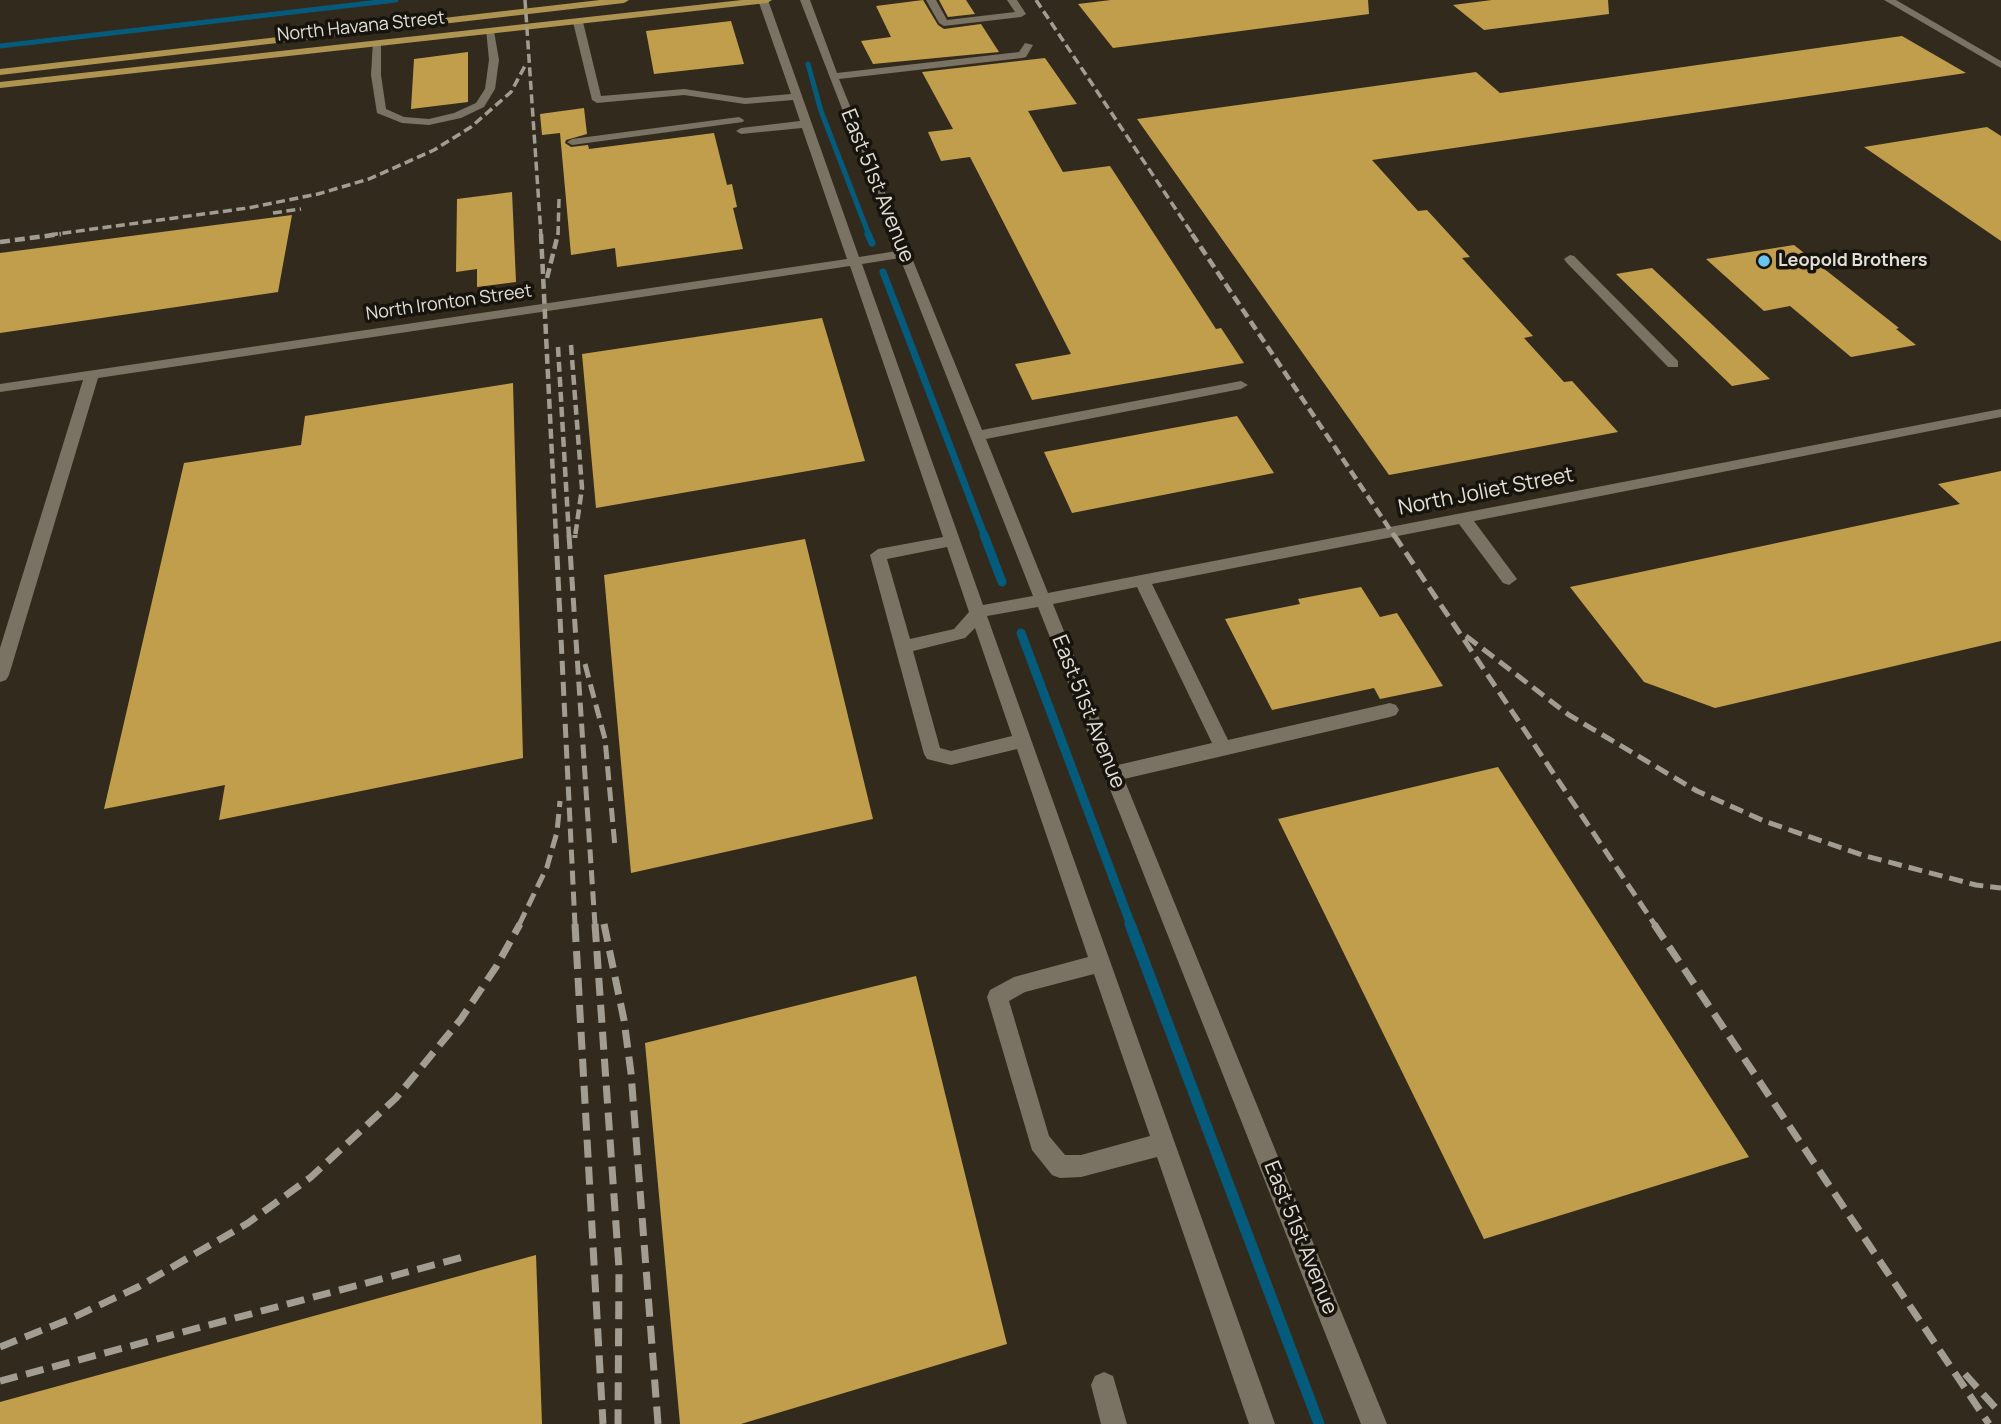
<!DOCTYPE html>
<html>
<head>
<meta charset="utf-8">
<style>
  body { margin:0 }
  canvas { display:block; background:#322b1d }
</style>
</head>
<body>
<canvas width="2001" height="1424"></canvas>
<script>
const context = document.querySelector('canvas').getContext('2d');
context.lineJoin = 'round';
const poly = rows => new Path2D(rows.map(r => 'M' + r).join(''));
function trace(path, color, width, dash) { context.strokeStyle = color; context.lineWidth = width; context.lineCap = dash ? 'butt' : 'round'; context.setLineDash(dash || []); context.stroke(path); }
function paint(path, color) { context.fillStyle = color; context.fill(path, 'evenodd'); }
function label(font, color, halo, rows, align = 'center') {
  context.font = font + ' Manrope,sans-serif'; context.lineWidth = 7; context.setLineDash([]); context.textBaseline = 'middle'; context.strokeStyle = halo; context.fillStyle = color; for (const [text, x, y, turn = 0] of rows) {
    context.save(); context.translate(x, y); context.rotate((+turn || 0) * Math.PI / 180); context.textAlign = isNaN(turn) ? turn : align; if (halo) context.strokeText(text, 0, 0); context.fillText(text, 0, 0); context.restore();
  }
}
const streamFar3 = poly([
  [0,46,396,0],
  [808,64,821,111,869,235]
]);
const streamFar2 = poly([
  [868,234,872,243],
  [883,272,985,537]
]);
const streamFar1 = poly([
  [984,535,1002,582],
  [1021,633,1131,925]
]);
const stream = poly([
  [1130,924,1319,1424]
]);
const building = poly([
  [923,0,938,25,944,29,981,24,999,52,873,64,861,41,891,37,876,6],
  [939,0,966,0,975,14,948,17],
  [1111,0,1368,0,1369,14,1113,48,1078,4],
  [1492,0,1608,0,1609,14,1484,30,1453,5],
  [731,21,744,64,654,74,646,31],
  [1902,36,1966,73,1372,160,1418,211,1427,210,1470,257,1462,258,1533,336,1524,338,1564,382,1572,381,1618,432,1389,475,1137,119,1476,72,1500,93],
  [468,52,468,102,411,109,414,59],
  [1045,58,1077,104,1028,111,1063,172,1110,166,1216,329,1221,328,1244,363,1032,400,1015,364,1071,354,970,157,941,161,928,132,953,129,922,72],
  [584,108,587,134,566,140,565,143,571,147,588,145,589,149,714,133,727,185,732,184,737,207,733,208,743,249,617,267,615,248,571,255,560,133,542,135,540,114],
  [1987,127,2001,136,2001,241,1864,147],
  [512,192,516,282,477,287,477,269,456,272,457,199],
  [292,215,278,292,0,333,0,253],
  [1794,245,1899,328,1896,329,1916,345,1851,357,1790,306,1764,311,1706,259],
  [1652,268,1770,379,1732,386,1616,274],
  [822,318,865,461,596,508,582,354],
  [513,383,523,758,219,820,225,785,104,809,184,463,301,445,305,416],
  [1237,416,1274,473,1072,513,1044,452],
  [2001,471,2001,641,1715,708,1644,682,1570,587,1960,504,1938,484],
  [805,539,873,819,631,873,604,575],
  [1361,587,1380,617,1397,613,1443,686,1380,699,1374,688,1272,710,1225,619,1300,604,1298,599],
  [1498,767,1749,1157,1484,1239,1278,819],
  [916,976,1007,1344,741,1424,680,1424,645,1043],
  [536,1255,542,1424,0,1424,0,1402]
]);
const minor = poly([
  [758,0,768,0,859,257,897,251,800,0,810,0,837,73,1019,52,1025,43,1033,45,1026,57,1022,58,839,79,982,430,1241,381,1248,385,1241,389,986,439,1048,593,2001,409,2001,417,1474,521,1517,579,1509,585,1503,583,1459,524,1152,584,1228,740,1390,703,1396,705,1399,710,1396,715,1390,717,1124,779,1387,1424,1361,1424,1038,607,987,616,1275,1424,1249,1424,1157,1157,1081,1177,1060,1178,1052,1175,1032,1150,987,997,990,990,1014,977,1088,957,1017,749,951,765,927,759,924,754,870,555,878,549,943,537,850,266,98,378,9,675,6,680,0,682,0,648,83,380,0,392,0,384,847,259,802,128,741,134,736,131,741,128,800,121,793,100,745,104,684,95,597,103,592,100,573,22,578,19,583,22,601,96,684,89,745,98,791,94,758,0],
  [900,258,970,436,1033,596,983,605,862,264,900,258],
  [947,547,969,612,954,629,910,639,887,559,947,547],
  [1137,587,1212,743,1118,765,1053,604,1137,587],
  [975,628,1012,736,951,751,940,748,913,651,965,638,975,628],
  [1094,974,1150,1136,1081,1155,1065,1155,1049,1136,1009,1001,1025,992,1094,974],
  [926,0,936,0,947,20,1015,12,1007,0,1017,0,1026,14,1021,17,944,26,939,23,926,0],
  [1884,0,1896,0,2001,61,2001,68,1884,0],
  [486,29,494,31,499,60,495,89,484,107,461,118,429,125,402,123,377,113,371,75,373,41,381,43,381,75,386,109,404,117,429,119,454,113,476,103,485,89,489,60,486,29],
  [739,117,744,120,743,122,572,145,567,142,572,139,739,117],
  [1570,255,1574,256,1678,361,1678,367,1668,367,1566,262,1564,259,1570,255],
  [1104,1372,1113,1376,1127,1424,1101,1424,1091,1385,1095,1376,1104,1372]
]);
const major = poly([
  [600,0,629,0,624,3,0,75,0,69,600,0],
  [742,0,772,0,767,3,0,88,0,82,742,0]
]);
const railFar3 = poly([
  [525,0,541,235],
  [1036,0,1193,235],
  [273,213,301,209],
  [49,235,248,208,318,194,369,179,434,150,471,127,511,92,526,64],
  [558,235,559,199]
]);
const railFar2 = poly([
  [541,234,556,537],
  [1192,234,1395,537],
  [0,242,61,234],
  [547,278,558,234],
  [571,345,582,488,575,537],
  [558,347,569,537]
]);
const railFar1 = poly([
  [556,535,575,925],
  [569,535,595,925],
  [1394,535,1655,925],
  [575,538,575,535],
  [1466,636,1569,715,1697,791,1764,821,1862,855,1976,885,2001,888],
  [585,664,605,739,615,847],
  [519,925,547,867,557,832,560,801]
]);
const rail = poly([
  [575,924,603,1424],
  [595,924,619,1268,618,1424],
  [604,924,624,1020,631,1073,658,1424],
  [1654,924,1989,1424],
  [0,1347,70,1319,138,1287,248,1223,311,1177,396,1098,461,1019,496,967,520,924],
  [1965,1374,2001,1414],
  [0,1381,467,1256]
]);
const markers = [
  [1764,261,7,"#68c4f0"]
];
const farStreetnames = [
  ["North Havana Street",361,27,-6],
  ["North Ironton Street",449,303,-8]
];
const farPoinames = [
  ["Leopold Brothers",1778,261]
];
const streetNames = [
  ["East 51st Avenue",877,186,68],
  ["North Joliet Street",1486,492,-11],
  ["East 51st Avenue",1088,712,68],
  ["East 51st Avenue",1300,1238,68]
];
trace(streamFar3, '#055b7b', 5);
trace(streamFar2, '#055b7b', 7);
trace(streamFar1, '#055b7b', 9);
trace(stream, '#055b7b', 11);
paint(building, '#c19e4b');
paint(minor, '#7a7262');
paint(major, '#af9451');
trace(railFar3, '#a29d92', 3.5, [9, 4.5]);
trace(railFar2, '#a29d92', 4.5, [10, 5]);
trace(railFar1, '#a29d92', 5, [14, 7]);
trace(rail, '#a29d92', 7, [18, 9]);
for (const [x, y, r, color] of markers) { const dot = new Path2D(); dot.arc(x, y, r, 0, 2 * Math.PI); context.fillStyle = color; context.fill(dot); trace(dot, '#17140e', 2.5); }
label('18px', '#e3dfd6', '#17140e', farStreetnames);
label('bold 18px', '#e3dfd6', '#17140e', farPoinames, 'left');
label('21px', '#e3dfd6', '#17140e', streetNames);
</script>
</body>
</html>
